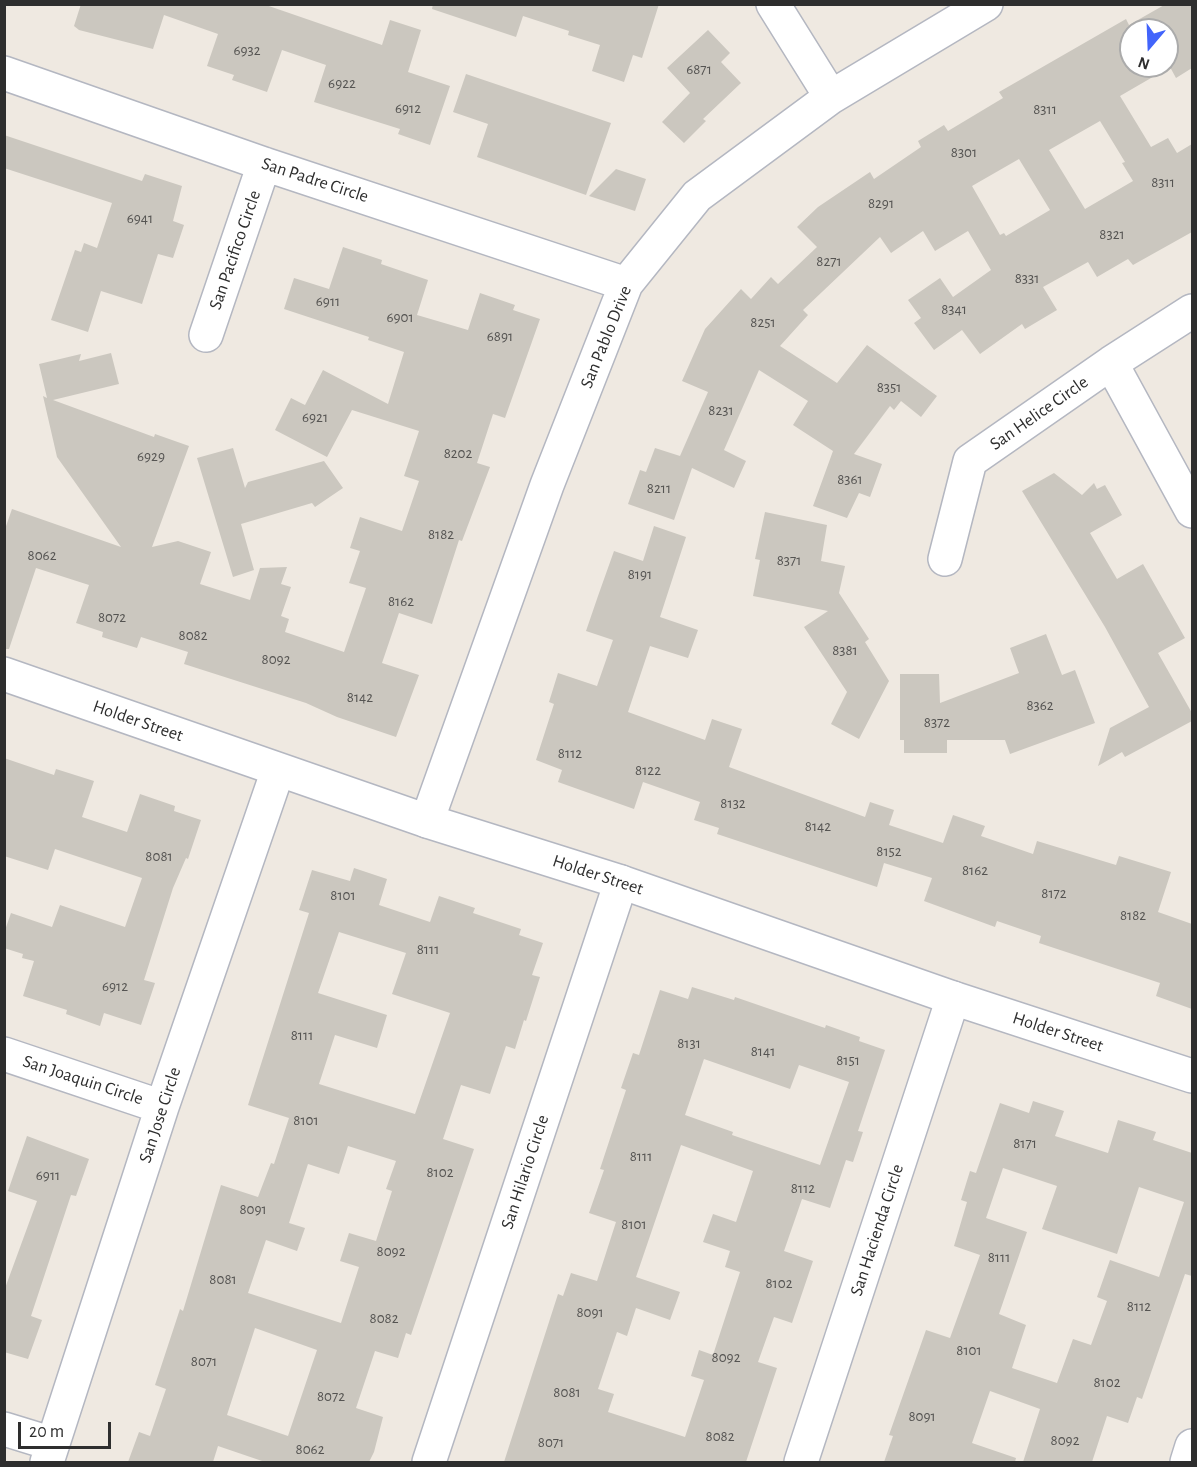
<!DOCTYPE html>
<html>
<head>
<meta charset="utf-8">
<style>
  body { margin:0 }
  #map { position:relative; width:1197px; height:1467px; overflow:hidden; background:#efe9e1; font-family:"Alegreya Sans",sans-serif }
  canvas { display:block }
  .frame { position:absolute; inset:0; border:6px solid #2e2e2e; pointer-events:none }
  .north { position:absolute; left:1119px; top:18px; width:60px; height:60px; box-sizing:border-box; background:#fff; border:2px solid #ababab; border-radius:50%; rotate:199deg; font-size:16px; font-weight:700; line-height:24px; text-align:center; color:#2e2e2e }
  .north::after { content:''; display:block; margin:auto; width:21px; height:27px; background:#4264fb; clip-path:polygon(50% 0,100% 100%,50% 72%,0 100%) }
  .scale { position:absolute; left:18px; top:1422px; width:93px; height:27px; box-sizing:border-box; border:3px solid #2e2e2e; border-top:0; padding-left:8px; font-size:18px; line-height:21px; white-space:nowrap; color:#2e2e2e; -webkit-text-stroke:4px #fff; paint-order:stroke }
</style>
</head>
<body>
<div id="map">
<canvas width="1197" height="1467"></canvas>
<div class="frame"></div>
<div class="north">N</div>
<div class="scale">20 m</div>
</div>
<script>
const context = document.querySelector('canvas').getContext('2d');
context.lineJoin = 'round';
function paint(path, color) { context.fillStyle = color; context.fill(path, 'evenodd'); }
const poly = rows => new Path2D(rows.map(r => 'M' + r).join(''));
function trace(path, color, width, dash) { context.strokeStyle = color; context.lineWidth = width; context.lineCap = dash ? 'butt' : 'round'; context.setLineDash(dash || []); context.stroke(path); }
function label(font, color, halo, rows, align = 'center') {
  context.font = font + ' "Alegreya Sans",sans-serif'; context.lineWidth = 4.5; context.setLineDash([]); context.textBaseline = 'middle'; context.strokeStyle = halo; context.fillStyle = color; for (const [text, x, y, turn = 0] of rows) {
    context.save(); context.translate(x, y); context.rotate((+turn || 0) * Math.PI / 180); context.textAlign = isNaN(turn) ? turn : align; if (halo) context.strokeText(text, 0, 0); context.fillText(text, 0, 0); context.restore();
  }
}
const building = poly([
  [81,4,263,4,382,45,390,20,421,30,408,72,450,86,430,145,398,134,400,129,314,102,326,65,282,50,267,92,232,80,234,75,207,66,218,34,164,15,153,49,79,30,74,26],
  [433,4,659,4,642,58,633,55,624,82,592,71,600,45,568,35,569,31,523,16,516,37,432,9],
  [1166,4,1192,4,1192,68,1176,78,1170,67,1120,96,1151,147,1168,138,1177,153,1192,144,1192,232,1133,265,1128,259,1097,277,1088,262,1043,287,1057,310,1025,329,1022,324,980,354,962,330,934,350,914,323,921,318,908,300,940,278,953,297,991,270,968,231,935,251,923,231,891,253,880,237,803,310,808,315,780,346,837,383,867,345,937,396,921,417,901,401,894,410,890,406,854,454,882,464,870,497,859,493,847,518,813,506,833,451,793,425,808,401,759,370,724,450,746,461,734,488,692,468,674,520,628,504,640,470,646,472,655,448,680,456,708,392,682,381,705,329,741,289,751,299,771,277,778,284,817,247,797,227,818,207,870,172,874,179,921,147,918,141,944,125,948,131,1003,98,999,92,1126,19,1129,25],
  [1131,30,1167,30,1167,66,1131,66],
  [1100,121,1125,162,1122,163,1133,181,1085,209,1049,150],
  [1019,159,1050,210,1006,236,1004,233,1000,235,972,186],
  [708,30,730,53,721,62,741,83,703,119,706,121,684,143,662,122,690,93,667,68],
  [466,74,611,123,586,195,477,157,488,124,453,112],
  [4,135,142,181,145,174,182,186,173,221,184,225,173,258,158,254,142,304,101,291,88,332,51,320,75,250,81,252,84,243,97,248,112,203,4,168],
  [616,169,646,179,635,211,589,196],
  [343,247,382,260,381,264,428,280,417,315,468,330,480,293,515,305,513,310,540,319,505,418,493,414,477,463,490,467,462,541,459,540,432,624,399,613,382,663,419,675,396,737,337,717,306,703,184,664,188,652,141,637,137,648,102,637,103,632,76,623,89,585,36,568,9,649,4,649,4,532,12,509,121,547,57,457,43,396,47,398,39,364,81,354,79,361,111,353,119,384,53,400,154,437,155,434,189,446,152,547,178,541,211,552,200,584,250,600,260,568,287,567,281,584,291,587,281,616,289,619,285,632,344,652,366,588,349,583,360,551,350,548,360,517,402,531,419,481,404,476,419,431,352,410,327,457,275,430,291,398,305,405,323,370,388,404,404,352,368,340,369,337,284,309,294,278,329,289],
  [233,448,245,488,248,482,324,461,343,488,315,507,312,503,241,524,254,570,233,577,197,458],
  [1054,473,1082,495,1094,483,1097,489,1105,485,1122,515,1090,533,1117,579,1143,564,1185,638,1158,653,1192,713,1192,721,1125,757,1122,752,1098,766,1110,728,1149,707,1105,627,1022,491],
  [765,512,827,525,821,561,845,566,839,593,869,639,865,642,889,681,859,739,831,724,847,692,804,627,828,611,753,596,760,560,755,559],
  [654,526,686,537,660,617,698,630,688,658,650,646,628,712,705,740,712,719,742,729,729,767,865,817,870,802,894,810,889,825,943,843,953,815,985,826,981,836,1033,854,1037,841,1116,865,1119,856,1171,872,1158,912,1192,924,1192,1009,1156,996,1160,983,1039,943,1041,936,997,921,995,927,924,901,932,878,884,863,877,887,717,834,719,828,694,820,700,802,643,782,634,809,558,782,562,770,536,760,554,704,549,702,558,673,597,686,613,640,586,631,598,596,614,551,643,561],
  [1046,634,1062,675,1075,670,1095,723,1010,754,1005,740,947,740,947,753,904,753,904,740,900,740,900,674,939,674,940,703,1019,673,1010,648],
  [4,758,54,775,56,769,94,781,82,817,127,832,140,794,175,806,174,811,201,820,188,859,186,858,173,888,144,980,155,983,141,1025,104,1013,100,1026,66,1014,67,1010,23,996,34,961,22,958,23,954,4,948,4,933,11,913,52,927,60,905,125,927,142,878,55,849,48,870,4,856],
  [354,868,387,879,379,905,430,922,439,896,475,908,473,913,521,929,519,935,543,943,532,975,540,977,526,1021,524,1020,515,1049,506,1046,490,1094,461,1085,443,1139,474,1149,411,1335,406,1333,398,1358,375,1351,356,1408,383,1417,374,1452,369,1462,265,1462,218,1446,213,1462,128,1462,139,1432,150,1436,166,1389,155,1385,180,1309,183,1311,221,1185,258,1197,271,1163,274,1164,289,1118,248,1105,309,913,299,910,312,870,350,881],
  [339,932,406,953,392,994,450,1013,415,1114,319,1084,335,1035,377,1048,387,1015,318,993],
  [348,1146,396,1161,386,1189,392,1191,376,1241,349,1233,340,1261,359,1267,341,1323,248,1293,266,1240,297,1251,305,1228,289,1223,308,1164,339,1174],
  [255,1328,317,1350,288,1436,227,1415],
  [692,987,734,1000,735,997,825,1028,826,1025,860,1037,859,1041,885,1050,858,1131,863,1132,853,1162,846,1160,830,1208,802,1199,784,1251,813,1261,792,1323,774,1317,758,1362,777,1368,746,1462,504,1462,558,1294,563,1296,571,1273,597,1281,616,1222,589,1213,604,1170,600,1169,626,1090,621,1088,633,1053,639,1055,660,990,688,999],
  [704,1059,790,1089,799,1065,849,1082,820,1165,732,1135,733,1132,685,1115],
  [681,1145,753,1171,736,1222,713,1214,703,1242,730,1251,725,1267,740,1272,713,1355,699,1350,691,1376,704,1380,685,1437,608,1412,614,1394,598,1389,617,1332,627,1336,636,1308,670,1320,680,1292,636,1277],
  [1033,1101,1064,1111,1055,1136,1108,1153,1118,1120,1156,1132,1153,1140,1192,1153,1192,1276,1185,1274,1142,1399,1137,1397,1128,1423,1107,1416,1092,1462,1023,1462,1040,1409,990,1391,972,1443,1016,1458,1015,1462,884,1462,893,1436,889,1435,926,1330,950,1338,980,1255,954,1246,967,1202,961,1200,970,1171,976,1173,1000,1103,1029,1113],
  [1003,1168,1057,1186,1042,1229,1117,1254,1139,1187,1184,1202,1159,1277,1110,1260,1097,1297,1107,1301,1091,1345,1073,1339,1057,1383,1012,1368,1026,1325,999,1314,1027,1232,986,1218],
  [27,1136,89,1159,76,1196,71,1195,31,1316,42,1320,28,1359,4,1352,4,1291,37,1201,8,1191]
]);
const street = poly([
  [773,4,831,97],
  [4,73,264,164,626,284],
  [206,335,264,164],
  [1111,363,1192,511],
  [945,559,970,461,1111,363,1192,311],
  [427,821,547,485,626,284,697,196,831,97,986,4],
  [4,1054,162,1107],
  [4,1429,53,1444],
  [47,1462,162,1107,278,770],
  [429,1462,621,882],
  [801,1462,953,998],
  [1187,1462,1192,1446]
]);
const secondary = poly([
  [4,674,427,821,621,882,953,998,1192,1076]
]);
const numberNames = [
  ["6932",247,50],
  ["6871",699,69],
  ["6922",342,83],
  ["6912",408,108],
  ["8311",1045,109],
  ["8301",964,152],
  ["8311",1163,182],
  ["8291",881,203],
  ["6941",140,218],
  ["8321",1112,234],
  ["8271",829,261],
  ["8331",1027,278],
  ["6911",328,301],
  ["8341",954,309],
  ["6901",400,317],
  ["8251",763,322],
  ["6891",500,336],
  ["8351",889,387],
  ["8231",721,410],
  ["6921",315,417],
  ["8202",458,453],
  ["6929",151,456],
  ["8361",850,479],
  ["8211",659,488],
  ["8182",441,534],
  ["8062",42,555],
  ["8371",789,560],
  ["8191",640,574],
  ["8162",401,601],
  ["8072",112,617],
  ["8082",193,635],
  ["8381",845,650],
  ["8092",276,659],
  ["8142",360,697],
  ["8362",1040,705],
  ["8372",937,722],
  ["8112",570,753],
  ["8122",648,770],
  ["8132",733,803],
  ["8142",818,826],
  ["8152",889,851],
  ["8081",159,856],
  ["8162",975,870],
  ["8172",1054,893],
  ["8101",343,895],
  ["8182",1133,915],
  ["8111",428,949],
  ["6912",115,986],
  ["8111",302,1035],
  ["8131",689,1043],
  ["8141",763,1051],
  ["8151",848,1060],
  ["8101",306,1120],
  ["8171",1025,1143],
  ["8111",641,1156],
  ["8102",440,1172],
  ["6911",48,1175],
  ["8112",803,1188],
  ["8091",253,1209],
  ["8101",634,1224],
  ["8092",391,1251],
  ["8111",999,1257],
  ["8081",223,1279],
  ["8102",779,1283],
  ["8112",1139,1306],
  ["8091",590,1312],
  ["8082",384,1318],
  ["8101",969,1350],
  ["8092",726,1357],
  ["8071",204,1361],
  ["8102",1107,1382],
  ["8081",567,1392],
  ["8072",331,1396],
  ["8091",922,1416],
  ["8082",720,1436],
  ["8092",1065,1440],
  ["8071",551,1442],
  ["8062",310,1449]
];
const streetNames = [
  ["San Padre Circle",315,180,18],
  ["San Pacifico Circle",235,250,-71],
  ["San Pablo Drive",606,337,-68],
  ["San Helice Circle",1039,413,-35],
  ["Holder Street",138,721,19],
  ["Holder Street",598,875,18],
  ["Holder Street",1058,1032,18],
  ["San Joaquin Circle",83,1080,18],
  ["San Jose Circle",160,1115,-72],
  ["San Hilario Circle",525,1172,-72],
  ["San Hacienda Circle",877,1230,-72]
];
paint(building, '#cbc7bf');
trace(street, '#b4b7c1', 36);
trace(secondary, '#b4b7c1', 36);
trace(street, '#fff', 33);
trace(secondary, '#fff', 33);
label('15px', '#555452', null, numberNames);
label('18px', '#2e2e2e', '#fff', streetNames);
</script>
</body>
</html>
